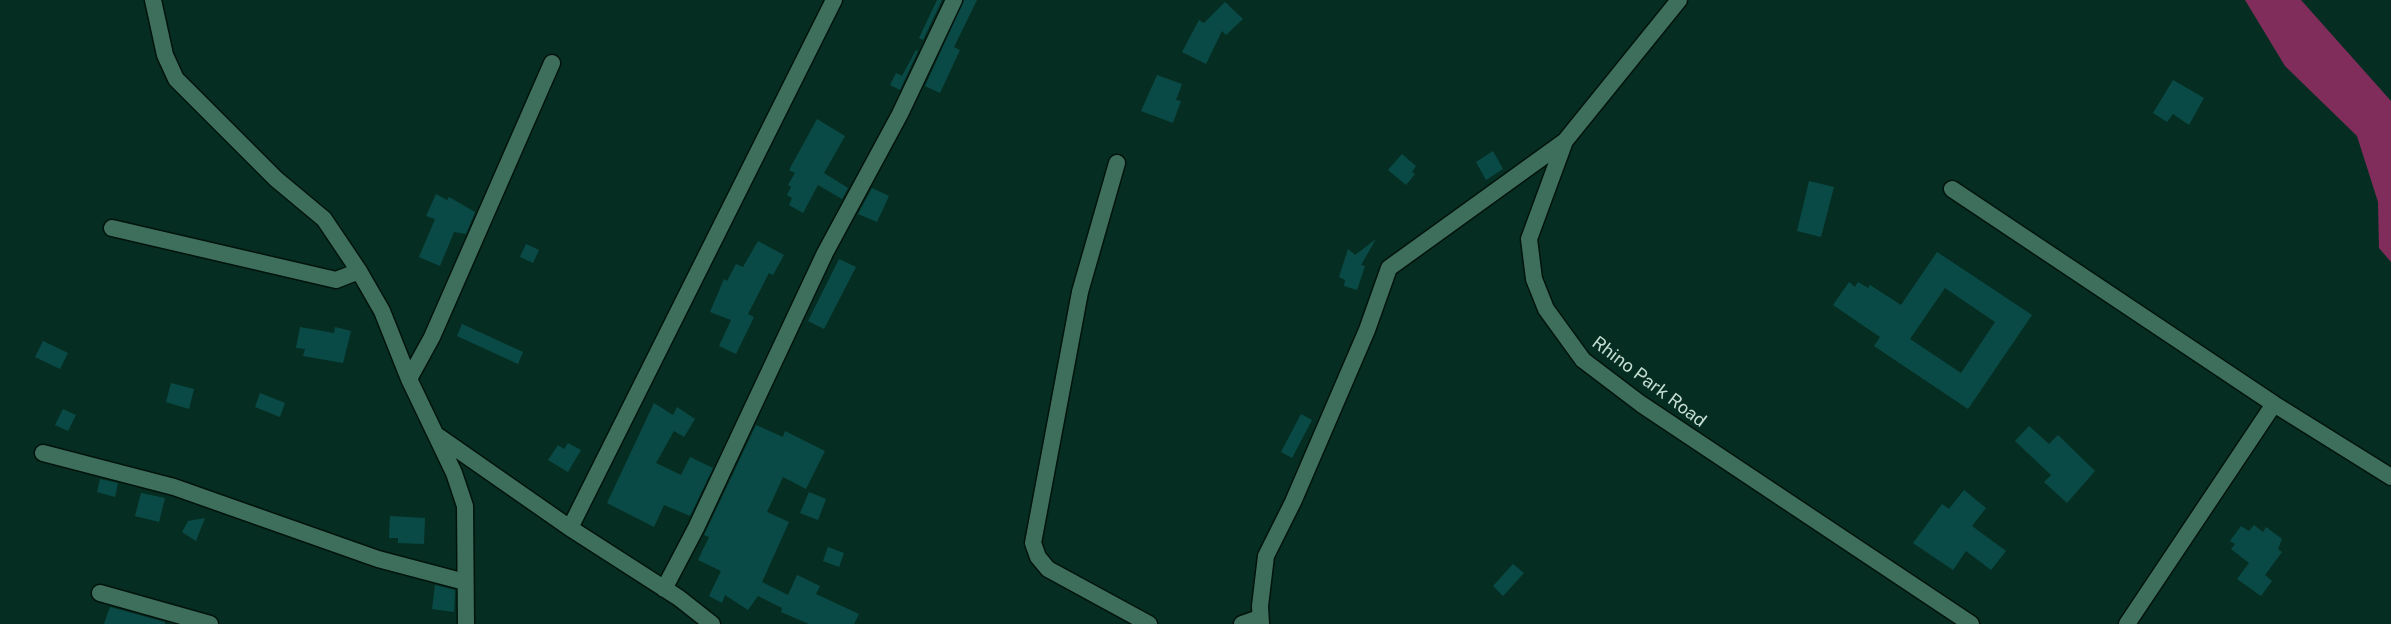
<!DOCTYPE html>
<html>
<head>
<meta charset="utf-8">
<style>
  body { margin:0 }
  canvas { display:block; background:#062d21 }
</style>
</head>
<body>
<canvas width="2391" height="624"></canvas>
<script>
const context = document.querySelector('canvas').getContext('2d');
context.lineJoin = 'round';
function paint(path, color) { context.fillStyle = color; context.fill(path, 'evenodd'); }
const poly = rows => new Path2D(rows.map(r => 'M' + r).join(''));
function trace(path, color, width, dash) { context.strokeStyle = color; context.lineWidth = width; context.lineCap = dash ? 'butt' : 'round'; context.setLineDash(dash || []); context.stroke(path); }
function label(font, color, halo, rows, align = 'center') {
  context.font = font + ' "Public Sans",sans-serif'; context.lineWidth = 7; context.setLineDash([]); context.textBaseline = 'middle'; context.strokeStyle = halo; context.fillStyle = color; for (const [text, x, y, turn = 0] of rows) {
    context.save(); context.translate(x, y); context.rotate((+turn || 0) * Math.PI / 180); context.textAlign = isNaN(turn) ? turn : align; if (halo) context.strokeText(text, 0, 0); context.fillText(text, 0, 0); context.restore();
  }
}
const forest = poly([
  [2245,0,2301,0,2391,101,2391,262,2379,248,2378,202,2357,136,2285,66]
]);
const building = poly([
  [937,0,942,0,923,40,919,38],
  [964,0,977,0,954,47,960,50,940,93,925,86],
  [1225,2,1243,19,1226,35,1222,31,1206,64,1182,52,1199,20,1204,23],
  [916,50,918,51,900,90,890,85,896,73,902,76],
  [1157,75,1182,84,1176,100,1181,101,1173,123,1141,111],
  [2173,80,2204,98,2189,125,2173,114,2167,122,2153,113],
  [817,119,845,136,824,173,848,188,842,199,818,185,803,213,789,205,792,198,787,195,791,187,788,185,795,173,789,170],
  [1493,151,1503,169,1486,180,1476,162],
  [1402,154,1416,166,1412,172,1415,174,1406,185,1388,170],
  [1809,181,1834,187,1821,237,1797,231],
  [872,188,889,196,877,222,858,214],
  [436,194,447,200,449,197,475,212,466,234,454,232,440,266,419,257,435,219,426,216],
  [1376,239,1361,265,1365,266,1357,290,1344,286,1345,280,1339,277,1348,249,1355,255],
  [758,241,784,255,773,275,769,273,748,314,754,317,736,354,719,346,731,320,710,312,724,279,727,281,736,264,743,267],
  [526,244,539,250,533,263,520,257],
  [1937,252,2032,315,1968,409,1874,346,1880,337,1833,305,1849,282,1855,287,1858,282,1868,288,1870,285,1901,305],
  [1945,288,1995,322,1961,373,1910,339],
  [839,259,856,267,824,329,808,321],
  [462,324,523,352,518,364,457,336],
  [300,327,334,333,335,327,351,331,343,363,303,356,305,349,296,348],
  [43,341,68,353,60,369,35,357],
  [171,383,194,389,189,409,166,402],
  [260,393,285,403,280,417,255,407],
  [654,403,673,415,677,407,695,419,684,437,674,431,656,463,681,475,690,457,713,468,690,516,664,505,654,527,607,503],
  [63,409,76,415,68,431,55,425],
  [1301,414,1312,420,1292,458,1281,452],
  [756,425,783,437,785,431,825,451,806,489,783,477,767,512,789,522,762,582,788,595,797,575,820,586,816,594,859,614,854,624,809,624,781,612,782,608,758,596,748,610,725,595,722,603,709,596,721,571,698,560,709,537,704,535],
  [2029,426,2049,444,2058,435,2095,471,2067,503,2044,482,2051,475,2015,441],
  [568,443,581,450,568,472,548,460,558,445,564,449],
  [100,479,118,483,115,497,97,492],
  [1964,490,1986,508,1972,526,2006,551,1991,570,1966,551,1953,570,1913,543,1942,504,1949,509],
  [809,492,826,499,818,520,800,513],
  [141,493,165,498,159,522,135,516],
  [390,516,425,518,424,544,398,543,398,538,389,538],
  [205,518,196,541,182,532,188,521],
  [2254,525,2263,532,2266,527,2282,539,2278,549,2282,552,2265,575,2272,581,2261,596,2237,579,2249,563,2231,549,2235,544,2230,541,2241,526,2249,531],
  [828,547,844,553,839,567,823,561],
  [1513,564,1524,573,1503,596,1493,586],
  [435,585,455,590,454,612,432,609],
  [110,607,165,622,165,624,104,624]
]);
const street = poly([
  [153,0,165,55,176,79,276,179,324,219,359,271,382,311,409,379,454,473,465,506,466,624],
  [1679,0,1565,141,1529,239,1534,279,1546,309,1583,360,1641,404,1971,624],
  [1117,163,1080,292,1033,543,1038,557,1048,569,1149,624],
  [1952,189,2274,404,2127,624],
  [112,228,336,280,359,271],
  [409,379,432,337,552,63],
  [2274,404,2391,477],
  [438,436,570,528,679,598,712,624],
  [43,453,174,487,378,559,465,582],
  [570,528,834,0],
  [664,589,696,528,825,253,900,114,954,0],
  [100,593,210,624],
  [1242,624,1259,618],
  [1261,624,1260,606,1266,556,1293,502,1367,330,1389,268,1565,141]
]);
const streetNames = [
  ["Rhino Park Road",1649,382,37]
];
paint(forest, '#812d5c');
paint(building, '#0a4a46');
trace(street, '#00130c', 19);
trace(street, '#3e6f5d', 16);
label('18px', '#c5ded3', '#062d21', streetNames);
</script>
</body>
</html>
